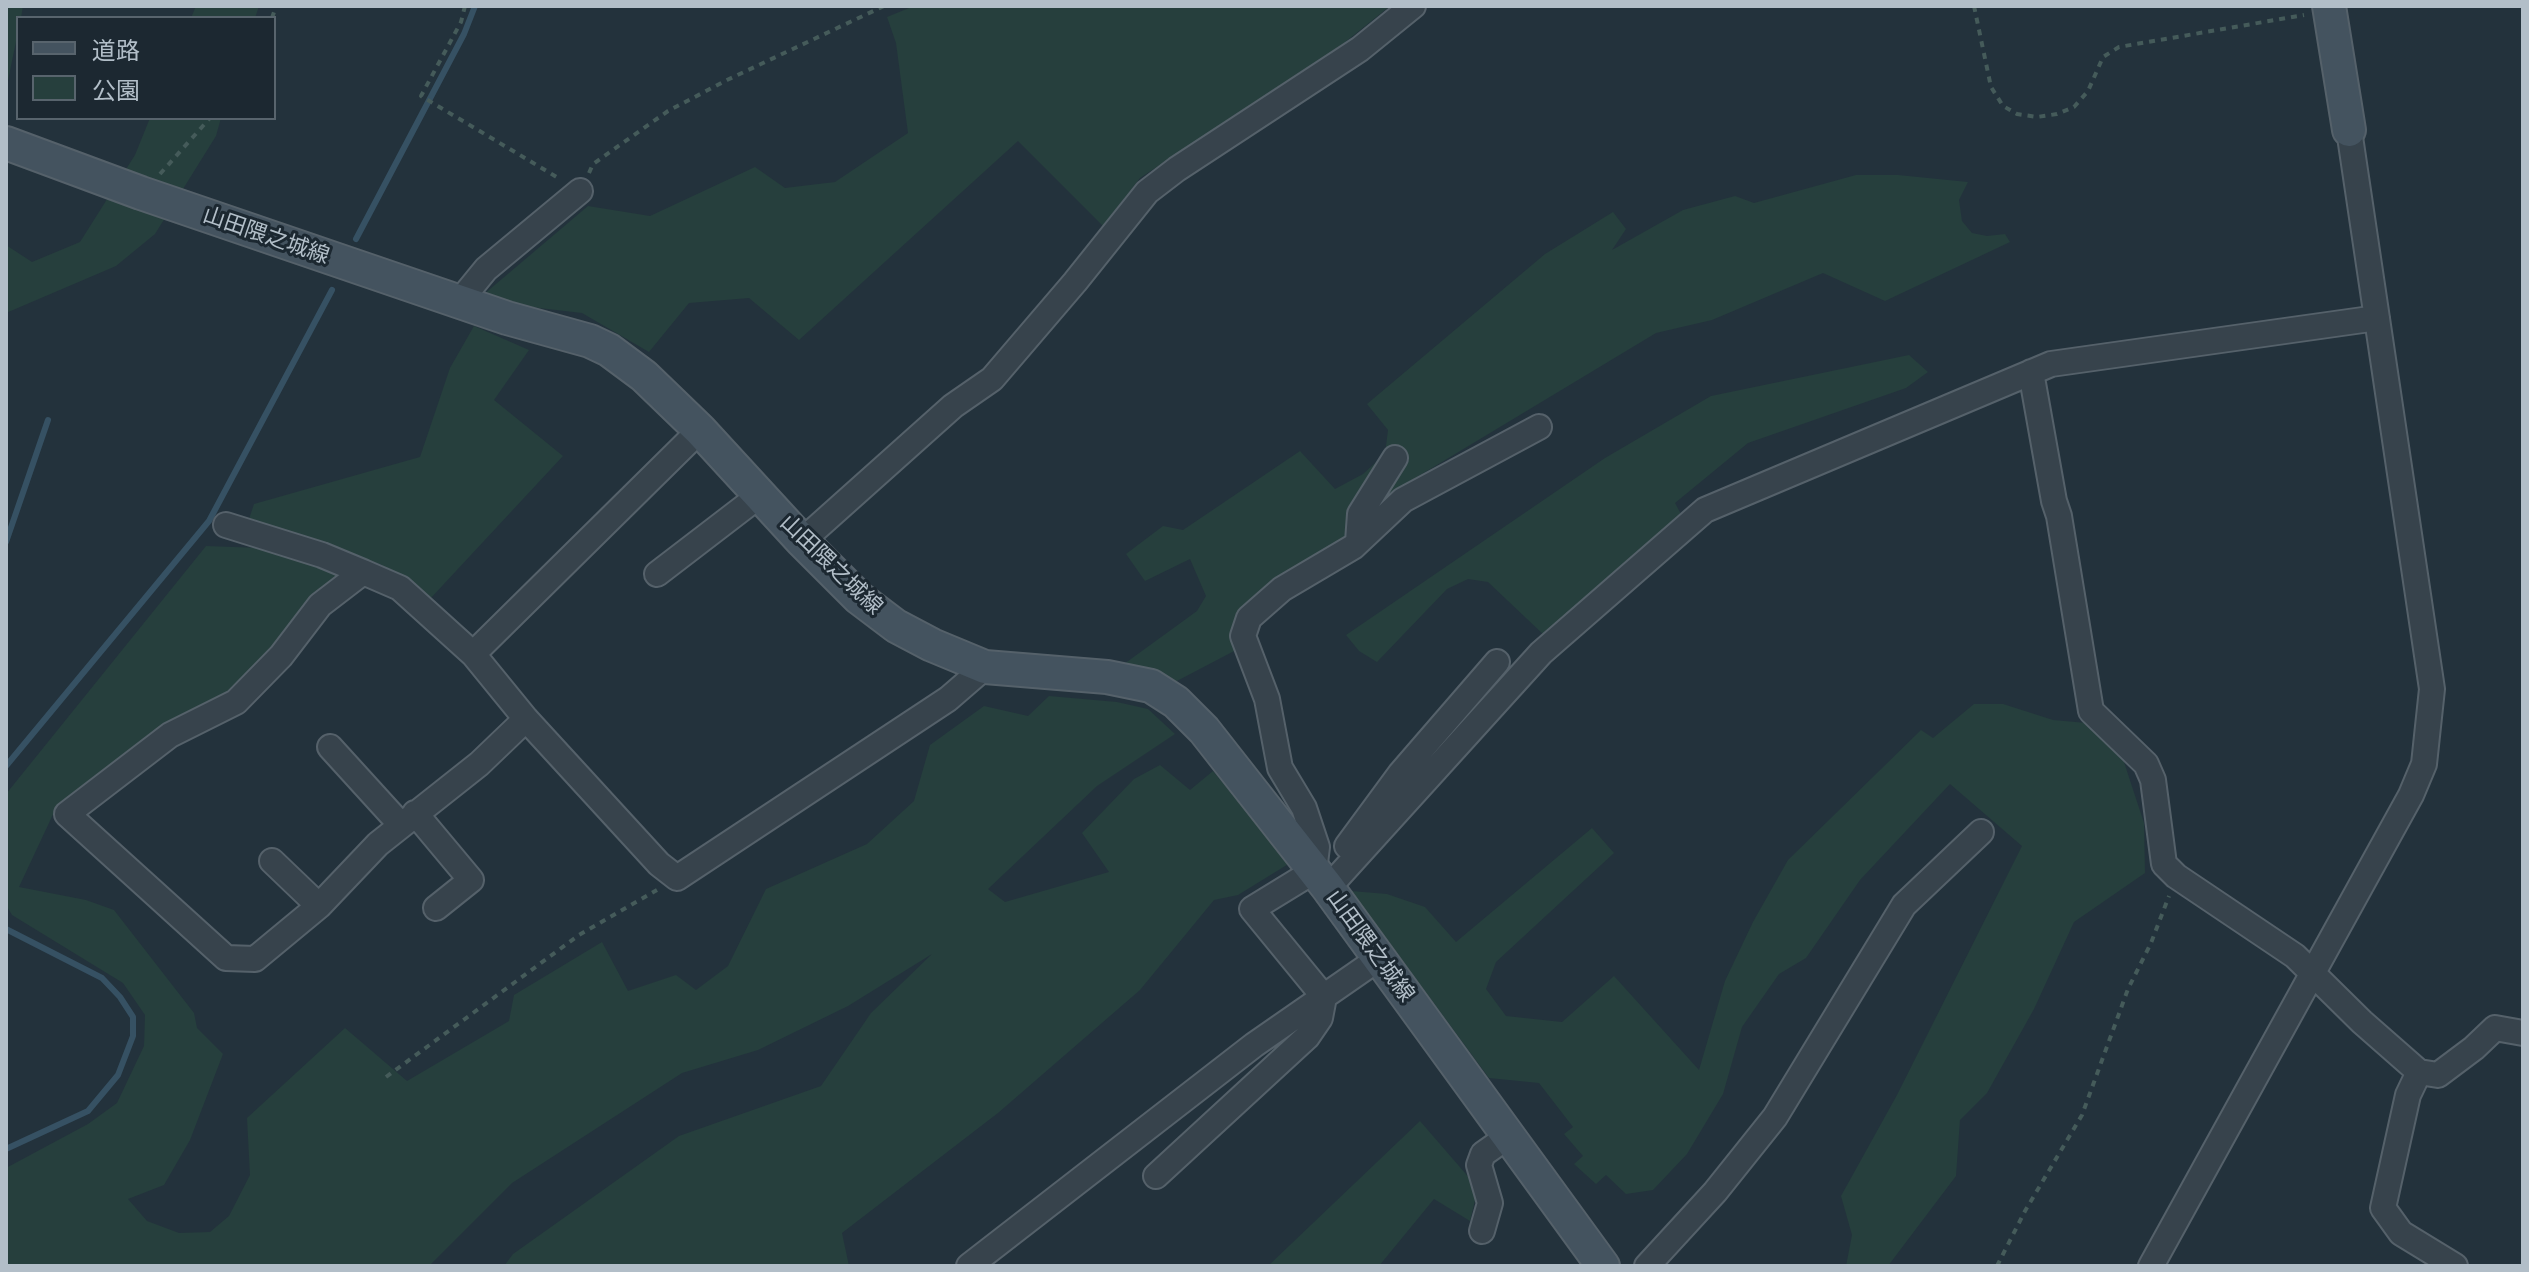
<!DOCTYPE html>
<html>
<head>
<meta charset="utf-8">
<style>
  body { margin:0 }
  #map { position:relative; width:2529px; height:1272px; overflow:hidden; background:#23323c; font-family:"Work Sans","Noto Sans JP",sans-serif }
  canvas { display:block }
  .frame { position:absolute; inset:0; border:8px solid #b2bec8; pointer-events:none }
  .legend { position:absolute; left:16px; top:16px; width:260px; height:104px; box-sizing:border-box; background:#1c2831; border:2px solid #58646d; margin:0; padding:10px 14px; list-style:none; font-size:24px; color:#b2bec8 }
  .legend li { display:flex; align-items:center; gap:16px; height:40px }
  .legend b { width:40px; border:2px solid #58646d }
</style>
</head>
<body>
<div id="map">
<canvas width="2529" height="1272"></canvas>
<div class="frame"></div>
<ul class="legend">
<li><b style="height:10px;background:#44535f"></b>道路</li>
<li><b style="height:22px;background:#263f3d"></b>公園</li>
</ul>
</div>
<script>
const context = document.querySelector('canvas').getContext('2d');
context.lineJoin = 'round';
function paint(path, color) { context.fillStyle = color; context.fill(path, 'evenodd'); }
const poly = rows => new Path2D(rows.map(r => 'M' + r).join(''));
function trace(path, color, width, dash) { context.strokeStyle = color; context.lineWidth = width; context.lineCap = dash ? 'butt' : 'round'; context.setLineDash(dash || []); context.stroke(path); }
function label(font, color, halo, rows, align = 'center') {
  context.font = font + ' "Work Sans","Noto Sans JP",sans-serif'; context.lineWidth = 6; context.setLineDash([]); context.textBaseline = 'middle'; context.strokeStyle = halo; context.fillStyle = color; for (const [text, x, y, turn = 0] of rows) {
    context.save(); context.translate(x, y); context.rotate((+turn || 0) * Math.PI / 180); context.textAlign = isNaN(turn) ? turn : align; if (halo) context.strokeText(text, 0, 0); context.fillText(text, 0, 0); context.restore();
  }
}
const green = poly([
  [6,6,23,6,21,18,18,18,18,32,6,90],
  [196,6,259,6,255,18,191,18],
  [914,6,1390,6,1344,43,1140,178,1103,226,1018,141,799,340,749,298,689,303,649,352,582,313,522,306,483,295,588,206,650,216,755,167,785,188,835,182,908,133,896,43,887,17],
  [150,118,221,118,216,136,155,234,116,266,6,313,6,245,32,262,80,242,135,155],
  [1856,175,1898,175,1968,182,1959,200,1962,221,1972,233,1987,236,2005,234,2010,242,1885,301,1823,273,1712,320,1656,333,1397,489,1347,540,1272,580,1239,616,1238,649,1175,682,1124,664,1197,611,1206,596,1190,559,1145,581,1126,554,1163,526,1183,530,1300,451,1335,489,1363,474,1385,454,1388,430,1367,404,1545,254,1613,212,1626,229,1612,250,1683,210,1735,196,1754,203],
  [474,326,529,350,494,400,563,456,430,599,382,565,249,519,254,504,420,457,450,368],
  [1909,355,1928,372,1906,388,1748,443,1675,503,1681,514,1545,636,1488,582,1468,579,1447,589,1377,662,1359,651,1346,635,1605,458,1711,396],
  [206,546,262,548,345,574,312,595,277,646,226,696,163,725,56,808,19,887,86,900,114,910,194,1013,197,1028,223,1054,190,1140,164,1185,128,1199,147,1221,179,1233,210,1232,229,1216,250,1175,247,1118,345,1028,407,1081,509,1021,514,995,602,942,628,991,676,975,696,990,728,966,766,889,867,844,914,801,930,745,984,706,1028,716,1049,696,1117,702,1148,709,1175,734,1097,786,988,889,1005,902,1109,872,1082,833,1134,779,1160,765,1190,790,1213,771,1290,863,1238,895,1214,900,1140,990,998,1113,842,1233,849,1266,504,1266,513,1254,679,1136,821,1086,871,1013,932,954,848,1006,758,1050,682,1073,512,1183,429,1266,6,1266,6,1168,88,1124,117,1103,144,1046,145,1015,123,983,12,915,6,905,6,794],
  [1974,704,2003,704,2053,720,2087,723,2124,762,2144,823,2145,873,2074,922,2034,1009,1987,1093,1960,1120,1956,1176,1888,1266,1846,1266,1852,1235,1841,1196,1897,1095,2022,846,1950,784,1860,880,1806,958,1779,974,1742,1027,1723,1094,1687,1154,1653,1190,1626,1194,1606,1175,1596,1184,1574,1164,1583,1156,1564,1134,1573,1127,1539,1083,1489,1078,1351,891,1387,894,1425,907,1456,942,1592,828,1614,853,1496,962,1486,989,1506,1016,1562,1022,1614,976,1699,1070,1725,981,1753,922,1788,860,1921,730,1933,738],
  [1420,1121,1478,1188,1470,1221,1434,1199,1379,1266,1268,1266]
]);
const stream = poly([
  [356,239,464,34,475,6],
  [6,542,48,420],
  [6,766,209,521,332,290],
  [6,929,102,978,120,997,133,1017,133,1036,118,1075,88,1111,6,1149]
]);
const path = poly([
  [465,6,461,22,421,96,560,179],
  [1974,6,1991,87,2003,106,2017,114,2037,117,2057,114,2074,107,2088,91,2103,57,2119,47,2304,15],
  [272,18,276,6],
  [589,173,593,164,668,111,727,80,884,6],
  [160,174,210,118],
  [386,1077,579,935,657,890],
  [1997,1266,2025,1211,2082,1115,2128,989,2151,943,2169,896]
]);
const street = poly([
  [459,302,486,269,580,191],
  [2031,372,2054,501,2059,516,2091,711,2146,764,2153,780,2164,864,2176,876,2295,956,2362,1022,2419,1072,2438,1075,2474,1048,2495,1028,2523,1033],
  [226,525,322,555,363,572],
  [802,541,953,406,992,379,1075,282,1147,192,1177,169,1360,49,1413,6],
  [1358,542,1360,514,1395,458],
  [657,574,760,495],
  [473,654,700,430],
  [526,719,479,764,378,844,319,906,255,959,226,958,67,814,170,735,236,702,281,656,320,605,363,572,400,588,473,654,526,719,659,864,677,878,948,699,985,667],
  [330,747,401,825],
  [415,813,471,880,436,908],
  [1347,846,1400,774,1497,662],
  [272,861,319,906],
  [1328,888,1541,653,1705,510,2051,364,2377,318],
  [2419,1072,2408,1095,2383,1208,2401,1233,2455,1266],
  [1156,1176,1307,1037,1320,1018,1324,997,1252,909,1314,871,1317,847,1304,808,1280,768,1267,699,1243,636,1249,618,1282,589,1353,547,1403,500,1539,427],
  [1482,1231,1490,1203,1479,1165,1483,1154,1510,1135],
  [969,1266,1254,1045,1378,959],
  [1647,1266,1715,1192,1775,1117,1904,905,1981,832],
  [2151,1266,2411,795,2424,764,2432,689,2349,130]
]);
const secondary = poly([
  [2329,6,2349,130],
  [6,143,141,193,507,318,590,341,609,350,644,376,700,430,802,541,859,598,896,626,932,645,985,667,1107,677,1151,686,1176,702,1204,730,1328,888,1603,1266]
]);
const streetNames = [
  ["山田隈之城線",266,236,19],
  ["山田隈之城線",831,565,44],
  ["山田隈之城線",1370,946,54]
];
paint(green, '#263f3d');
trace(stream, '#365163', 6);
trace(street, '#55616a', 28);
trace(secondary, '#55616a', 36);
trace(path, '#455b5a', 4, [6, 6]);
trace(street, '#37434c', 24);
trace(secondary, '#44535f', 32);
label('22px', '#b2bec8', '#1c2831', streetNames);
</script>
</body>
</html>
